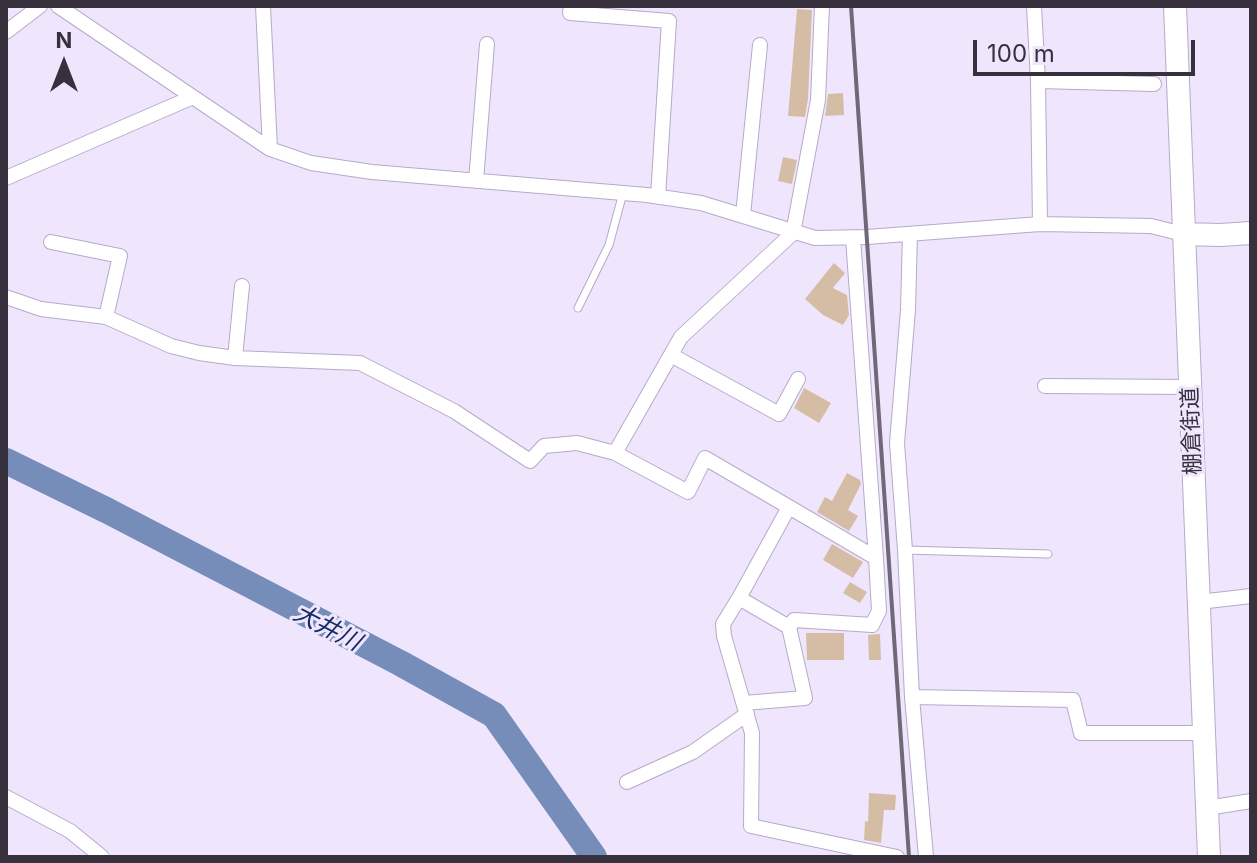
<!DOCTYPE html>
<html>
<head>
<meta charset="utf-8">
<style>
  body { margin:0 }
  #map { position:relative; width:1257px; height:863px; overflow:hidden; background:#efe6fe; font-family:Inter,sans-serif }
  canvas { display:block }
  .frame { position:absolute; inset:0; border:8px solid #36313d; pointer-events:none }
  .north { position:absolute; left:24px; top:24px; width:80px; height:80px; -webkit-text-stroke:6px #efe6fe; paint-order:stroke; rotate:0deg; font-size:22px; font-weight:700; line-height:32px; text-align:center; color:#36313d }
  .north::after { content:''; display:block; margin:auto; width:28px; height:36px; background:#36313d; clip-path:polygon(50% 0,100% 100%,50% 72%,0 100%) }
  .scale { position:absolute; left:973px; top:40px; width:222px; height:36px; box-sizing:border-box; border:4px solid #36313d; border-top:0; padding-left:10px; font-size:24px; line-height:28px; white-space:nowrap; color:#36313d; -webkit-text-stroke:6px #efe6fe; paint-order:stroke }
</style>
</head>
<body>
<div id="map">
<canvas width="1257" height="863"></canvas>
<div class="frame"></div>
<div class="north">N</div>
<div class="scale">100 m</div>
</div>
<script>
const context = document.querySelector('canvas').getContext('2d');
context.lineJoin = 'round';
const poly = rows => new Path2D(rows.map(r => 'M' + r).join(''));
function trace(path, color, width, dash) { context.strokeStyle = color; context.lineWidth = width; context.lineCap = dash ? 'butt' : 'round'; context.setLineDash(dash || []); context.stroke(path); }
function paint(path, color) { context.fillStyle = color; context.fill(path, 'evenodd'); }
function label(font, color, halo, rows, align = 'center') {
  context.font = font + ' Inter,"Noto Sans JP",sans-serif'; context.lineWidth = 6; context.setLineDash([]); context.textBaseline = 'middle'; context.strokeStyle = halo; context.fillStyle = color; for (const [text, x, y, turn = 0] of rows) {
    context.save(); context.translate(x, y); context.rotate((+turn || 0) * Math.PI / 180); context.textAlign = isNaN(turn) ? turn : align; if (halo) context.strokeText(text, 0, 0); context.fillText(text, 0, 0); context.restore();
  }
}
const river = poly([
  [6,461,108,511,400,663,494,715,594,857]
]);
const building = poly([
  [797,9,812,10,808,99,805,117,788,116],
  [843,93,844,115,825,116,828,94],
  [783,157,797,160,792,184,778,181],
  [834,263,845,273,833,288,847,295,849,315,843,325,823,315,805,299],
  [804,388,831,403,819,423,794,408],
  [847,473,860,480,861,484,848,510,858,516,849,531,817,512,825,497,832,501],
  [832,544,863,562,853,578,823,560],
  [850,582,867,592,860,603,843,593],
  [806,633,844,633,844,660,807,660],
  [880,634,881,660,869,660,868,635],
  [869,793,896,795,895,810,884,810,881,843,864,840,865,821,868,822]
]);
const lane = poly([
  [578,308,609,245,623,193],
  [905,550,1048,554]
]);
const street = poly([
  [58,6,270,149,311,163,372,172,647,195,701,203,815,238,867,237,1040,224,1151,226,1183,234],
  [263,6,270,149],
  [571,6,570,13,669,21,658,197],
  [1034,6,1038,81,1040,224],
  [6,32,40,6],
  [1038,81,1154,84],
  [6,178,193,97],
  [476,181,487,44],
  [743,215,760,45],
  [910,234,908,310,897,443,905,550,912,697,926,857],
  [853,238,876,558,879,611,872,625,794,620,789,627,739,598,789,507,876,558],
  [51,242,120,256,106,317],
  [6,297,41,309,106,317,171,346,199,353,235,358,360,363,454,411,530,461,544,446,577,443,615,453,681,337,793,233,818,100,822,6],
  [671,355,779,414,798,379],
  [235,358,242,286],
  [1045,386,1191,387],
  [615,453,688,492,705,458,789,507],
  [739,598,723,624,724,636,752,733,751,826,897,857],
  [1199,602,1251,596],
  [912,697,1073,700,1081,733,1204,733],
  [744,703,805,698,789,627],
  [627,782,693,752,747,714],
  [6,797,70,831,102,857],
  [1207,808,1251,801]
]);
const secondary = poly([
  [1175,6,1209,857],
  [1183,234,1220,235,1251,233]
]);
const rail = poly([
  [851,6,909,857]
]);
const streetNames = [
  ["棚倉街道",1192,431,-92]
];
const waterNames = [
  ["大井川",327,628,27]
];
trace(river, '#768cb9', 26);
paint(building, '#d5bda5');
trace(lane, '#b6aac7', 9);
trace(street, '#b6aac7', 16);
trace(secondary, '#b6aac7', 24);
trace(lane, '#fff', 7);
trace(street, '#fff', 14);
trace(secondary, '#fff', 22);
trace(rail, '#6e6877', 4);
label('22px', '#36313d', '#efe6fe', streetNames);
label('italic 24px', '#152d63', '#efe6fe', waterNames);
</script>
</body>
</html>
